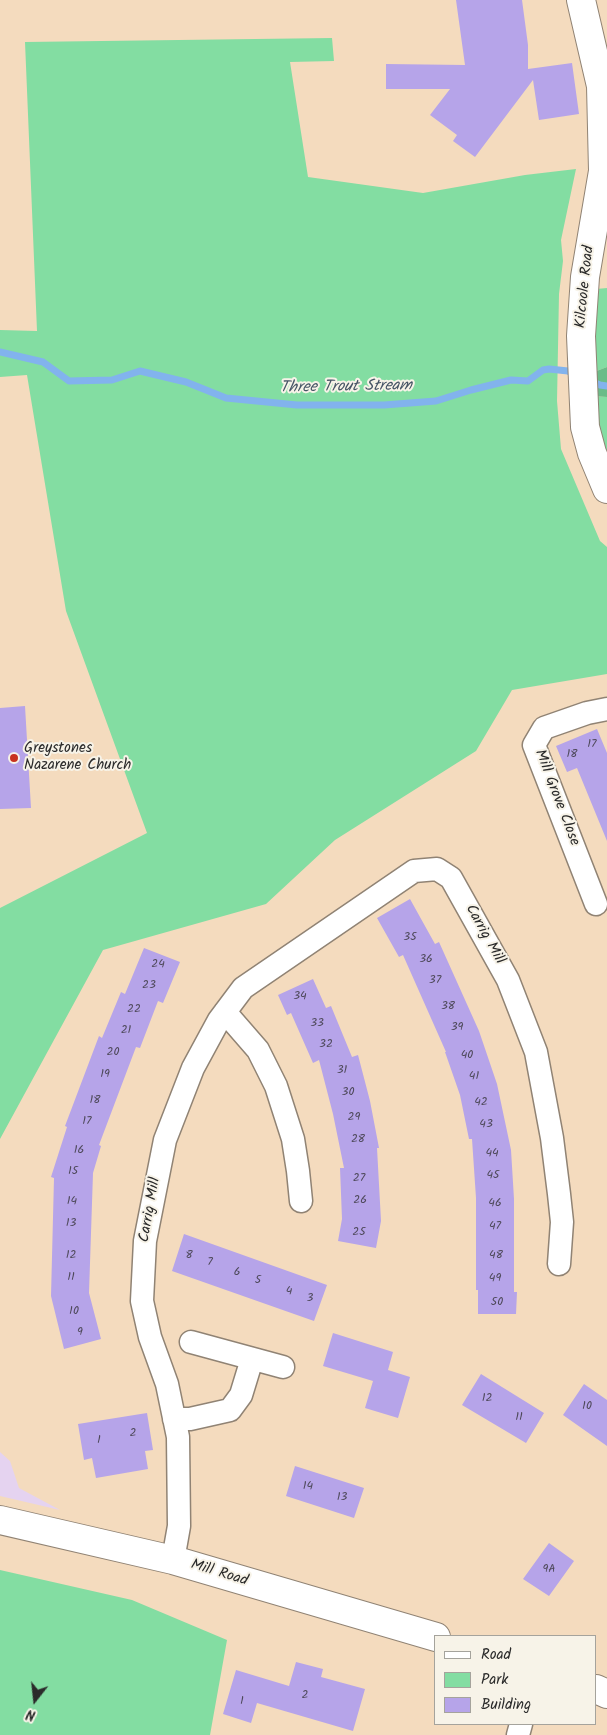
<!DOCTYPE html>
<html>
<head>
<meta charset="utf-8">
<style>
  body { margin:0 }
  #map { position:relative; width:607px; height:1735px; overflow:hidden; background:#f4dbbe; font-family:Kalam,sans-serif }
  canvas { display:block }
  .legend { position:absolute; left:434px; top:1635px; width:162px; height:90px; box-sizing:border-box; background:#f7f3e8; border:1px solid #a5a39c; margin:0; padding:6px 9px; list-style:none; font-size:15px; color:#2b2b2b }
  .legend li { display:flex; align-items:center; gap:10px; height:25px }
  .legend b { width:25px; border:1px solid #a5a39c }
  .north { position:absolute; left:10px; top:1675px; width:50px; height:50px; -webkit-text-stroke:4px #f7f3e8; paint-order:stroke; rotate:196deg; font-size:14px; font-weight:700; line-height:20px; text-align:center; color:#2b2b2b }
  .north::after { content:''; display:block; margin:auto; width:18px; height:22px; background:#2b2b2b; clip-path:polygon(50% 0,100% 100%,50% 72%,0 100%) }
</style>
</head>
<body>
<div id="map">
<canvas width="607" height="1735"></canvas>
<ul class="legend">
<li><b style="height:6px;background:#fff"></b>Road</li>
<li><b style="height:14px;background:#83dda2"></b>Park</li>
<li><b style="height:14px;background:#b6a4e9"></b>Building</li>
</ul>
<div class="north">N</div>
</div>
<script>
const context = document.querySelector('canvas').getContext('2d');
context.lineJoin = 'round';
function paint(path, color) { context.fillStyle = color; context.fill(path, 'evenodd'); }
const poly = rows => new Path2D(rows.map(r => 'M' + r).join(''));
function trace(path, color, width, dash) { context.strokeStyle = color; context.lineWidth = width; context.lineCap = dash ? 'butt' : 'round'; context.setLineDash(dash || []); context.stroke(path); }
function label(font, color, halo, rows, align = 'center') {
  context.font = font + ' Kalam,sans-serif'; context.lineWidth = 4; context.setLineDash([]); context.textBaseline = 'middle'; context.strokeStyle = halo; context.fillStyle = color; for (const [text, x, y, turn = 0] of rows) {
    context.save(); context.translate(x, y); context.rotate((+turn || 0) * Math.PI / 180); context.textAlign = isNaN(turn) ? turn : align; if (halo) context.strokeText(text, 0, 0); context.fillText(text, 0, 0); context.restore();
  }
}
const built = poly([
  [0,1452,10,1461,19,1488,60,1510,0,1496]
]);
const green = poly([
  [332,38,334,61,290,62,308,177,423,193,525,175,576,169,561,240,563,261,559,294,557,401,561,449,600,541,607,547,607,674,512,690,476,751,335,840,266,904,103,950,0,1139,0,908,147,833,66,611,27,375,0,377,0,330,37,331,25,42],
  [607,288,607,367,594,372,596,289],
  [593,396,607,397,607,460,593,408],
  [0,1570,132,1600,227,1640,210,1735,0,1735]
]);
const forest = poly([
  [607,367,607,397,593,396,594,372]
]);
const stream = poly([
  [0,352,43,362,69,381,112,380,140,371,186,382,226,398,297,405,384,405,436,401,471,390,511,380,528,381,543,370,549,369,568,371,576,375],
  [588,380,600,385,607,386]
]);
const building = poly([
  [456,0,522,0,528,45,528,69,572,63,579,114,539,120,533,80,475,157,453,141,457,135,430,115,450,89,386,89,386,64,465,65],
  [25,706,31,808,0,809,0,708],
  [597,729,607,753,607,841,577,768,567,772,556,746],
  [410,899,435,944,439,942,479,1031,497,1084,511,1150,514,1199,514,1292,517,1292,516,1314,478,1314,478,1290,476,1290,476,1198,472,1139,469,1139,460,1095,445,1052,446,1052,403,955,399,957,377,918],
  [144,948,180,962,163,1003,158,1001,140,1048,136,1047,99,1145,101,1146,93,1173,89,1293,101,1339,64,1349,51,1296,54,1178,51,1177,67,1127,65,1126,99,1036,102,1038,121,992,125,994],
  [313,979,326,1008,331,1006,352,1057,358,1055,370,1101,379,1148,377,1148,381,1221,376,1248,338,1241,342,1219,340,1168,344,1168,333,1114,319,1060,313,1063,291,1013,287,1015,278,995],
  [184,1234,327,1285,314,1321,172,1271],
  [333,1333,393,1352,388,1370,410,1377,398,1418,365,1408,373,1381,323,1366],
  [481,1374,544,1413,526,1443,462,1405],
  [584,1384,607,1400,607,1446,563,1415],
  [147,1413,153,1450,145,1451,148,1469,96,1478,92,1458,84,1460,78,1424],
  [295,1466,364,1488,354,1518,286,1496],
  [549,1543,574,1561,549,1596,523,1579],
  [296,1662,323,1669,321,1677,365,1689,353,1731,257,1703,251,1723,223,1714,236,1670,289,1686]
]);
const minor = poly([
  [596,904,534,745,544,728,587,713,607,709],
  [225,1012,258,1050,276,1086,293,1139,298,1171,301,1201],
  [191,1342,283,1367],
  [174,1419,190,1419,230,1410,241,1395,252,1359],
  [173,1560,179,1526,178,1437,167,1384,150,1337,142,1301,145,1241,165,1140,193,1068,219,1020,243,988,414,871,437,869,451,878,508,980,536,1052,552,1138,559,1194,562,1222,559,1264],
  [518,1735,521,1724]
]);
const secondary = poly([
  [581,0,601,86,603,171,585,277,581,336,585,427,592,453,607,489],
  [0,1520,173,1560,436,1637],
  [596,1689,607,1694]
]);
const markers = [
  [14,758,5,"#c8321e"]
];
const numberNames = [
  ["17",592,745],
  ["18",572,755],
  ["35",410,938],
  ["36",426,960],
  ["24",158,965],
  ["37",435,981],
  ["23",149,986],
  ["34",300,997],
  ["38",448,1007],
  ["22",134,1010],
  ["33",317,1024],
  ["39",457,1028],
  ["21",126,1031],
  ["32",326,1045],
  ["20",113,1053],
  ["40",467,1056],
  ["31",342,1071],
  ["19",105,1075],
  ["41",474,1077],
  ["30",348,1093],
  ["18",95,1101],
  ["42",481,1103],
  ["29",354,1118],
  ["17",87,1122],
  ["43",486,1125],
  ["28",358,1140],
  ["16",79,1151],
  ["44",492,1154],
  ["15",73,1172],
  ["45",493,1176],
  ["27",359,1179],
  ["26",360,1201],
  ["14",72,1202],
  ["46",495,1204],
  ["13",71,1224],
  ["47",495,1227],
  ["25",359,1233],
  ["12",71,1256],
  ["8",189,1256],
  ["48",496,1256],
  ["7",210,1263],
  ["6",237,1273],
  ["11",71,1278],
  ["49",495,1279],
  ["5",258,1281],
  ["4",289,1292],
  ["3",310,1299],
  ["50",497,1303],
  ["10",74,1312],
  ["9",80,1333],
  ["12",487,1399],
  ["10",587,1407],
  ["11",519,1418],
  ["2",133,1434],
  ["1",99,1441],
  ["14",308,1487],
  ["13",342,1498],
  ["9A",549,1570],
  ["2",305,1696],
  ["1",242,1702]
];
const streetNames = [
  ["Kilcoole Road",586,287,-84],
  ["Mill Grove Close",556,798,69],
  ["Carrig Mill",484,935,61],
  ["Carrig Mill",151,1210,-80],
  ["Mill Road",219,1574,17]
];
const poiNames = [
  ["Greystones",24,749],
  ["Nazarene Church",24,766]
];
const waterNames = [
  ["Three Trout Stream",346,388,-1]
];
paint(built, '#e5d3f0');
paint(green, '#83dda2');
paint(forest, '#6abc88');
trace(stream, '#82b3ed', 7);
paint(building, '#b6a4e9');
trace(minor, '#908374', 25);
trace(secondary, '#908374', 30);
trace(minor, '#fff', 22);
trace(secondary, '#fff', 28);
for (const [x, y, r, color] of markers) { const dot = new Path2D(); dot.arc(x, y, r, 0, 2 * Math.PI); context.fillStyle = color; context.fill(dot); trace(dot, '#f7f3e8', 2); }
label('12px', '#4e495a', null, numberNames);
label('15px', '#2b2b2b', '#f7f3e8', streetNames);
label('15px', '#2b2b2b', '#f7f3e8', poiNames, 'left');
label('italic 16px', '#455465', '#f7f3e8', waterNames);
</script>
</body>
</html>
